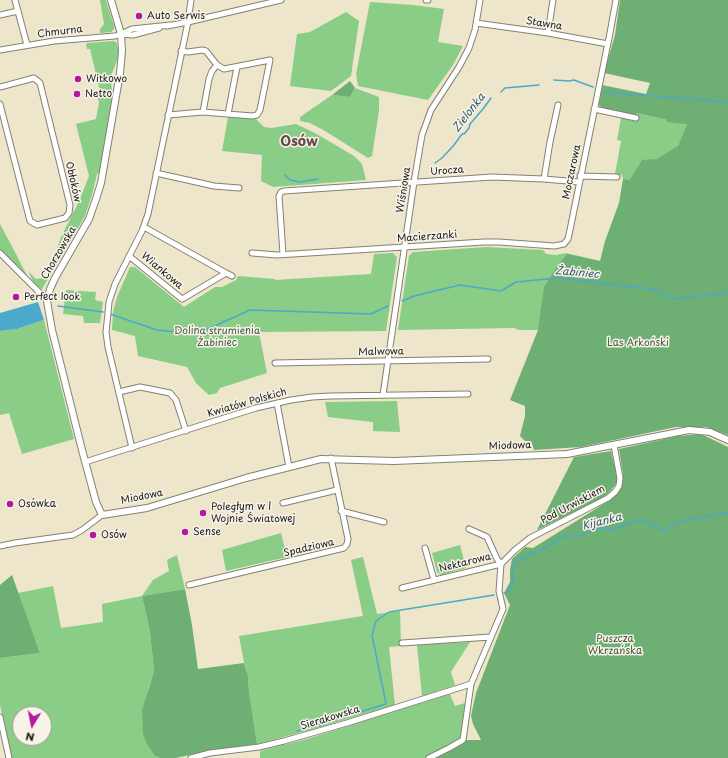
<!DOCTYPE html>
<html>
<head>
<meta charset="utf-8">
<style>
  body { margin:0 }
  #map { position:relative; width:728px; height:758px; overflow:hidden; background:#ede6ca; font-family:"Playpen Sans",sans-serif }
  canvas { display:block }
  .north { position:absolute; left:12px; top:706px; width:40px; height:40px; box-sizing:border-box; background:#f7f3e8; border:1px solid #9f9d96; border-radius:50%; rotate:190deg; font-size:11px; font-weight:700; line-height:16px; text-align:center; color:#1c1c1c }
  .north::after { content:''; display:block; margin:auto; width:14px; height:18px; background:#b5179e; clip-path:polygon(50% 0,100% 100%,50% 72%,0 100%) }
</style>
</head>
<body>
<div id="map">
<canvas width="728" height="758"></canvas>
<div class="north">N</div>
</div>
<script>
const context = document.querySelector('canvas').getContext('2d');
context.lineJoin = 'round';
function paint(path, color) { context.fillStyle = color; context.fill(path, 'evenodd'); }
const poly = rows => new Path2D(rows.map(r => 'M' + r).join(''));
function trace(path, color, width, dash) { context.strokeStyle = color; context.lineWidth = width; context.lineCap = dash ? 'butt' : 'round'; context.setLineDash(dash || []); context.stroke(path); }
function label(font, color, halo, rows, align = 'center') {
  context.font = font + ' "Playpen Sans",sans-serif'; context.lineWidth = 3; context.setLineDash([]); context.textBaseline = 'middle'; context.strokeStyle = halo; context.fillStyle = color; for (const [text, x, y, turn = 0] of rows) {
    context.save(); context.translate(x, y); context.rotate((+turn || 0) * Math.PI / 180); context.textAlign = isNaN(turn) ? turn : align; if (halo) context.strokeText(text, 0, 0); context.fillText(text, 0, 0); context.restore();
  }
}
const green = poly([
  [100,0,106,0,114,26,114,29,111,32,100,33,100,29,104,24],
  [370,2,413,5,444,9,438,42,463,46,453,65,428,100,358,86,356,74],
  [346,12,359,21,351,76,331,91,290,86,297,34,310,32],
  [114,41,117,43,117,46,119,49,118,58,112,73,111,83,113,97,100,172,97,174,92,195,85,216,42,289,35,285,28,271,36,279,48,277,61,237,80,199,89,176,76,124,96,119,99,102,96,92,100,91,90,49,87,49,86,44,88,43],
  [355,88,379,97,379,111,372,156,368,158,325,131,310,123,300,121,300,117,332,95,350,97],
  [695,104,662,187,623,179,622,175,615,174,621,141,617,140,621,118,635,121,637,113,667,120],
  [228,117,256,119,264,127,271,128,296,124,315,133,354,156,362,164,366,180,273,187,261,181,262,155,222,151],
  [0,224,16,254,28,278,0,251],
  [486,247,543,250,546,254,556,255,566,253,600,261,538,330,519,330,514,328,398,330,409,256,413,252],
  [393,253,397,257,386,331,259,332,267,373,220,388,217,393,209,395,196,383,187,367,138,356,135,336,112,330,113,312,117,297,130,267,135,267,184,307,215,287,222,287,236,280,238,276,275,279,275,280,371,274,374,254],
  [66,290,96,292,95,300,103,302,100,323,84,323,83,316,63,314],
  [44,320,74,439,22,454,9,413,0,415,0,331,17,329],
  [397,401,400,432,373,431,373,422,328,417,325,402],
  [281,533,287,557,226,571,222,550],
  [460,545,466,568,441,575,437,572,432,553],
  [177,555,185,589,142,596,150,632,154,671,148,689,143,733,148,744,155,756,160,758,11,758,0,705,0,658,40,653,18,593,53,586,61,628,103,622,102,604,142,596,153,580,169,571,167,560],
  [20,714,44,714,44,738,20,738],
  [363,557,377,614,400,611,401,646,389,647,395,705,317,728,257,744,249,691,248,676,244,662,239,636,363,616,351,560],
  [470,642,451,672,455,685,422,696,417,645],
  [450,694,455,706,465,703,461,740,427,758,260,758,260,751,310,738]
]);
const forest = poly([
  [620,0,728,0,728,435,706,427,676,427,581,447,534,450,531,441,525,441,520,436,525,416,525,406,510,400,538,330,544,287,558,265,567,254,600,261,605,241,619,203,623,179,630,180,642,160,657,159,678,146,687,124,667,122,667,120,637,113,636,115,602,108,598,104,602,85,646,94,650,83,604,73,615,35],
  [350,81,355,88,350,97,332,95],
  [701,434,728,447,728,758,433,758,464,740,481,740,473,724,471,716,476,693,510,605,504,593,510,582,510,569,512,559,525,547,533,548,610,500,618,493,623,481,623,474,619,449,678,436],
  [611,451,617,477,616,484,611,490,604,497,537,530,574,457],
  [12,575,40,653,0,658,0,585],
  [185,589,192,625,198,669,244,663,248,676,249,691,257,744,208,751,176,758,160,758,155,756,147,744,143,734,142,710,154,671,150,632,142,596]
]);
const water = poly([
  [38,302,44,320,17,329,0,331,0,313]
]);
const stream = poly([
  [554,80,569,81,574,80,593,87],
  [501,92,505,88,539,85],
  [604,92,728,102],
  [435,163,442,158,454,145,462,134,464,134,469,128,470,124,483,109,491,98],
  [285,175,290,180,300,182,318,179],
  [402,301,414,296,460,285,501,291,516,282,558,278,651,289,674,299,721,294,728,291],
  [58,306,103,312],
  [110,314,157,330,197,334,250,310,371,314,388,306],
  [504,593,506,593,513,582,512,567,516,561,540,551,564,536,579,536,602,528,614,529,637,520,644,520,664,531,671,525,685,520,728,513],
  [297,731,386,704,372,635,376,621,389,612,494,595]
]);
const minor = poly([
  [15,0,27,45],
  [426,0,428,0],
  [0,15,18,11],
  [476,23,548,33,608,44],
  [167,26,188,22,281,0],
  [548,33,553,0],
  [121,34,133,35,159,28],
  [0,50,54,41,115,36,121,34,132,29,170,25],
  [0,87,34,78,40,83,70,205,69,213,65,218,37,225,30,221,0,104],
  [594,109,636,118],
  [203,112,209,79,212,71,217,65],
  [228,114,237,67],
  [168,115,203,112,252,116,257,115,260,110,270,60,224,69,217,65,206,51,202,50,188,52,181,51],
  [156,173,214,186,239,188],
  [580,176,617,177],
  [544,179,550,142,558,105],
  [0,253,39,292,48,298],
  [252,253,277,255,484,242,499,242,554,246,564,244,568,239,571,225,610,33,616,0],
  [283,254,279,196,281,192,284,191,492,177,544,179,579,182],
  [129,256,182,299,184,298,226,273,144,227],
  [226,273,232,276],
  [275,363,488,359],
  [119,392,140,387,170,393,176,400,186,431],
  [383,395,414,182,422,135,431,110,459,67,469,48,475,30,480,0],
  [277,403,289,467],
  [132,448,108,347,106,332,108,313,109,302,115,284,142,231,148,214,188,22,191,0],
  [85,462,256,408,291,400,312,397,330,396,468,394],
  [283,503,337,490],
  [341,511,384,522],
  [0,546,15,543,73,535,82,530,102,515],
  [425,548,434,580],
  [189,585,344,548,347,544,348,539,331,458],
  [402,588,501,564,497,559,487,537,469,529],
  [402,643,491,637],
  [0,717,9,758],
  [191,758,210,753,259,747,284,741,347,723,471,684],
  [429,758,449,748,463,740,471,684,503,609,499,591,501,564,515,550,530,538,608,498,615,492,619,486,620,478,614,445]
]);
const tertiary = poly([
  [111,0,121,34,122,51,120,73,101,183,96,199,89,219,55,278,50,289,47,301,52,330,82,450,96,502,102,515,147,508,246,478,321,459,394,461,567,454,689,430,710,432,728,440]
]);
const markers = [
  [139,16,4,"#b5179e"],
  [78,79,4,"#b5179e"],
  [77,94,4,"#b5179e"],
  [16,297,4,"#b5179e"],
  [10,504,4,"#b5179e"],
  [203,513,4,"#b5179e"],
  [185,532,4,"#b5179e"],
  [93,535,4,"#b5179e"]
];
const poiNames = [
  ["Auto Serwis",147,16],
  ["Witkowo",86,79],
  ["Netto",85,94],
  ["Perfect look",24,297],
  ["Osówka",18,504],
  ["Poległym w I",211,507],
  ["Wojnie Światowej",211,519],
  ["Sense",193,532],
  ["Osów",101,535]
];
const streetNames = [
  ["Stawna",544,24,9],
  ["Chmurna",60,32,-7],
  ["Urocza",447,171,-4],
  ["Moczarowa",572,172,-78],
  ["Obłoków",73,182,77],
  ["Wiśniowa",404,190,-81],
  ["Macierzanki",427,237,-4],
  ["Chorzowska",59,253,-60],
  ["Wiankowa",162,271,40],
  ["Malwowa",381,352,-1],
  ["Kwiatów Polskich",247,403,-16],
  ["Miodowa",510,446,-2],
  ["Miodowa",142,497,-11],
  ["Pod Urwiskiem",573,505,-28],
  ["Spadziowa",309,548,-13],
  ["Nektarowa",465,563,-14],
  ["Sierakowska",330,718,-17]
];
const parkNames = [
  ["Dolina strumienia",217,331],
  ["Żabiniec",217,343],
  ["Las Arkoński",638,343],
  ["Puszcza",615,639],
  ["Wkrzańska",615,651]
];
const waterNames = [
  ["Zielonka",469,113,-52],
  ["Żabiniec",577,273,5],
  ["Kijanka",602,522,-14]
];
const districtNames = [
  ["Osów",299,142]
];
paint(green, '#89cd86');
paint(forest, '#6eb073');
paint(water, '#4ba9c9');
trace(stream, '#4ba9c9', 1.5);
trace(minor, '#848173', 7);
trace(tertiary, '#848173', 8);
trace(minor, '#fff', 5);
trace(tertiary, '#fff', 6);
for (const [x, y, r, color] of markers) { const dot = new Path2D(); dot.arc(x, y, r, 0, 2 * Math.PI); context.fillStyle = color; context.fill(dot); trace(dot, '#f7f3e8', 1.5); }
label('10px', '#1c1c1c', '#f7f3e8', poiNames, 'left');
label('10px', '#1c1c1c', '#f7f3e8', streetNames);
label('10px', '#425a41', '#f7f3e8', parkNames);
label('italic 11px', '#315b6a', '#f7f3e8', waterNames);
label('bold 14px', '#674b48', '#f7f3e8', districtNames);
</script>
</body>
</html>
